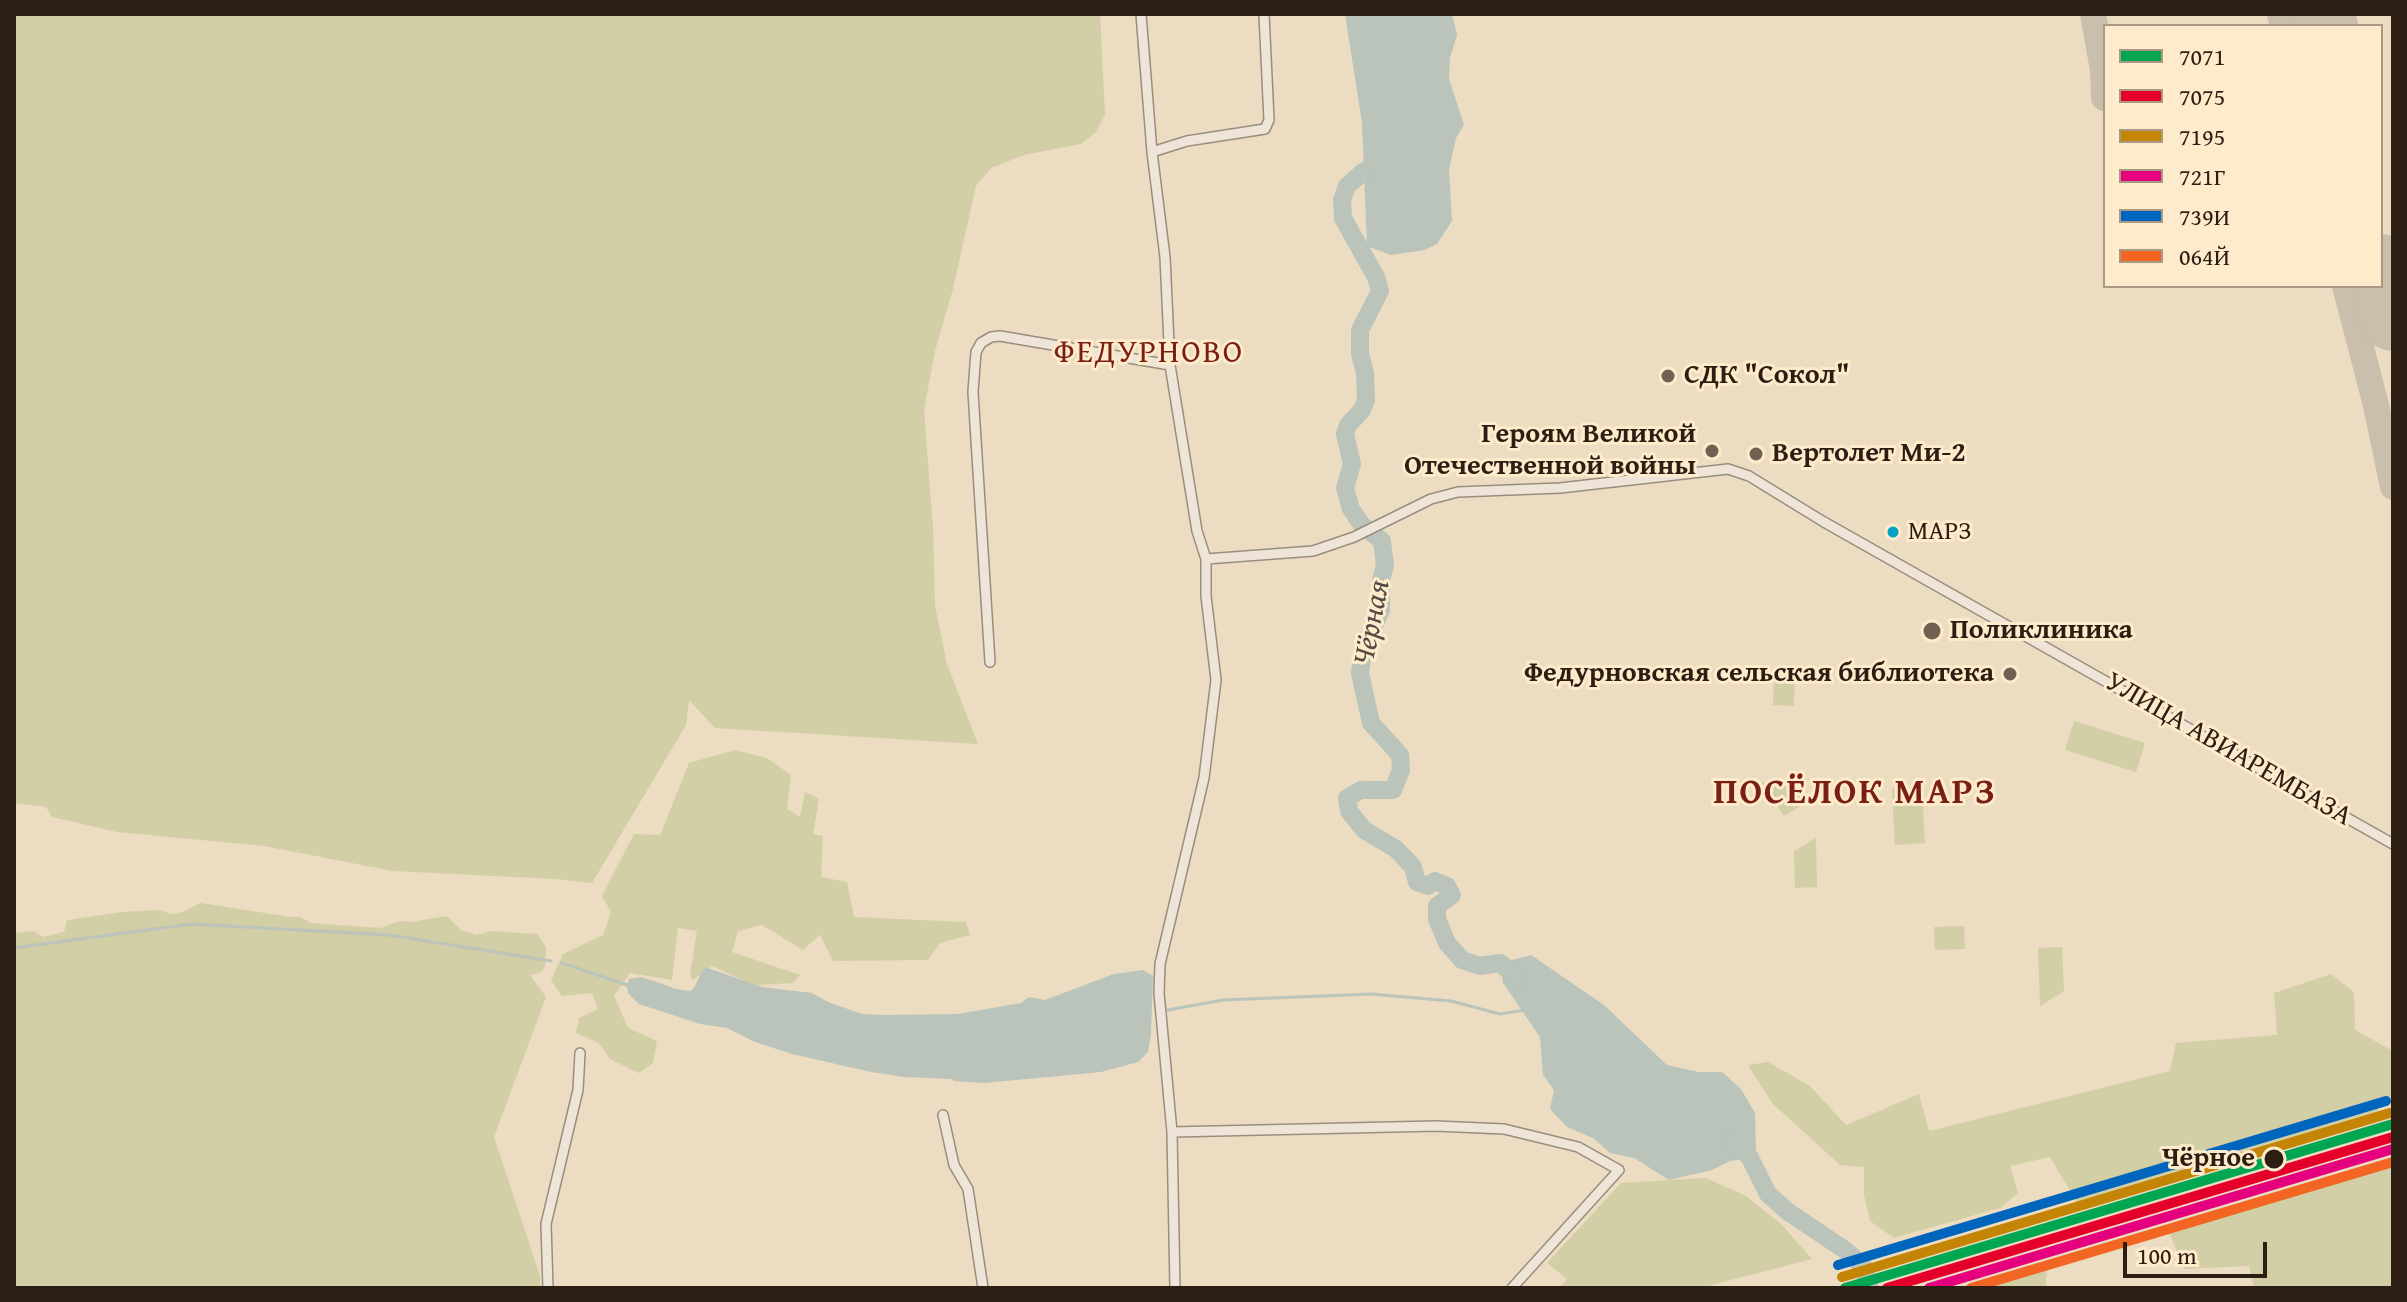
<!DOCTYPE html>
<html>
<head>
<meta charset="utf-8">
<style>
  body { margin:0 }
  #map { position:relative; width:2407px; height:1302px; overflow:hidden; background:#ecdcc2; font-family:"Gentium Book Plus",serif }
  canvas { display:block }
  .frame { position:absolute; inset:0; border:16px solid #2d1e14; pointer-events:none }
  .legend { position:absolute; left:2103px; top:24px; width:280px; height:264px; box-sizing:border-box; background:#feebcc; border:2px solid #aa9982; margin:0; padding:10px 14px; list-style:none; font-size:24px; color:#2d1e14 }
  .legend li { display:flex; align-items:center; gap:16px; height:40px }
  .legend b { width:40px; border:2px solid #aa9982 }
  .scale { position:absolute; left:2123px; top:1242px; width:144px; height:36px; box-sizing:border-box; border:4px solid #2d1e14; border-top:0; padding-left:10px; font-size:24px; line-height:28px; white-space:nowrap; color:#2d1e14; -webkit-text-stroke:6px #feebcc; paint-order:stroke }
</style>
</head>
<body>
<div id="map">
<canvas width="2407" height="1302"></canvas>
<div class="frame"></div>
<ul class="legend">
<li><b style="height:10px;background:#00a651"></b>7071</li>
<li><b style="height:10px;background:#e4002b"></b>7075</li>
<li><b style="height:10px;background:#c48405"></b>7195</li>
<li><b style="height:10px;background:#e5007d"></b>721Г</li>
<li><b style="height:10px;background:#0065bd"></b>739И</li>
<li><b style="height:10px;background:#f26522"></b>064Й</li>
</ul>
<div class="scale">100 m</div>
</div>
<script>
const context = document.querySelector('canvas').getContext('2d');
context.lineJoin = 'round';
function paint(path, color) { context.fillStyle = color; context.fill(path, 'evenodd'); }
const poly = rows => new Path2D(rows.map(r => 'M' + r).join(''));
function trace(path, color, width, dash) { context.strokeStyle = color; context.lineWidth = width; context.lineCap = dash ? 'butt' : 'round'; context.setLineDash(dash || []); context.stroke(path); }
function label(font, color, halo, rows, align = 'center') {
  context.font = font + ' "Gentium Book Plus",serif'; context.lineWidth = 6; context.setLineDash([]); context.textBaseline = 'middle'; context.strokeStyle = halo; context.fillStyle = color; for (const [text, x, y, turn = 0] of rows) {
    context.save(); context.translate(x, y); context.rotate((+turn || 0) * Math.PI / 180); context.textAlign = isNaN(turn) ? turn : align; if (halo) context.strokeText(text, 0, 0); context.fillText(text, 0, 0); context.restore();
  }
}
const green = poly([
  [14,14,1100,14,1105,115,1096,132,1081,144,1024,155,991,168,976,186,953,289,935,351,924,410,933,528,935,606,947,664,978,744,715,728,689,700,686,725,592,883,556,879,393,871,264,846,117,832,52,817,46,807,14,803],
  [1774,675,1795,676,1794,706,1773,705],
  [2074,721,2145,743,2136,772,2065,750],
  [735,750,767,758,791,775,787,809,800,817,805,792,819,799,813,834,823,836,821,877,847,882,854,917,966,922,970,935,940,943,928,960,833,961,820,935,803,950,762,925,738,931,732,952,800,975,793,983,754,985,712,966,693,980,690,975,697,931,678,928,672,980,630,973,614,996,628,1028,657,1041,653,1063,639,1073,610,1059,599,1043,576,1033,579,1018,598,1009,592,993,562,996,551,980,563,954,603,935,611,912,602,896,634,834,660,835,689,763],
  [1761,782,1798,788,1808,801,1784,816],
  [1922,788,1925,843,1895,845,1892,789],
  [1816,838,1817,887,1795,888,1794,851],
  [201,903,290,917,300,917,311,923,381,928,400,921,410,922,447,916,461,930,476,935,492,931,537,934,546,947,545,966,542,972,530,975,546,997,494,1137,540,1276,540,1288,14,1288,14,933,34,931,43,937,64,932,67,920,122,912,159,910,171,914,182,912],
  [1964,926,1965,949,1935,950,1934,927],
  [2062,947,2064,991,2040,1006,2038,948],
  [2331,974,2354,992,2355,1030,2393,1051,2393,1098,2377,1106,2380,1118,2081,1209,2050,1157,2010,1166,2018,1193,2000,1208,1894,1238,1870,1221,1864,1195,1864,1167,1840,1165,1772,1103,1748,1065,1768,1062,1810,1086,1846,1125,1919,1094,1929,1131,2170,1071,2176,1043,2277,1035,2274,993],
  [2393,1164,2393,1288,2254,1288,2249,1266,2184,1269,2167,1227],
  [1706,1178,1746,1196,1782,1225,1812,1259,1700,1288,1559,1288,1567,1279,1547,1263,1621,1183],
  [2047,1264,2046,1288,1964,1288]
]);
const water = poly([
  [1345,14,1452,14,1457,35,1450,58,1449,79,1464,125,1456,138,1449,170,1452,221,1437,244,1425,250,1391,255,1367,246,1362,123],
  [1531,955,1604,1005,1667,1065,1699,1072,1722,1072,1741,1089,1755,1113,1756,1150,1744,1159,1730,1161,1712,1170,1669,1180,1634,1158,1610,1153,1593,1138,1567,1127,1550,1109,1554,1090,1543,1075,1540,1037,1503,983,1500,963],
  [708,968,762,987,812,993,828,1002,862,1014,881,1015,958,1014,1021,1003,1029,997,1045,1000,1114,974,1143,970,1153,976,1151,1034,1148,1052,1138,1062,1101,1072,984,1083,954,1081,952,1079,904,1077,871,1072,792,1054,755,1042,727,1028,700,1024,639,1004,628,993,627,985,629,979,642,977,676,989,690,991,694,988,703,969]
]);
const stream = poly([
  [14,948,191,924,389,935,551,961],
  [562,963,627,985],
  [1168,1010,1223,1000,1371,994,1451,1001,1500,1014,1525,1010]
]);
const river = poly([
  [1364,171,1347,186,1342,200,1343,218,1376,277,1380,291,1360,330,1360,354,1365,373,1366,400,1362,410,1348,425,1345,434,1352,464,1345,488,1351,509,1362,525,1382,541,1385,566,1381,580,1381,610,1363,650,1360,673,1371,723,1400,755,1401,770,1393,790,1361,790,1347,798,1349,811,1364,830,1396,849,1413,867,1417,882,1428,886,1435,881,1447,886,1452,895,1437,906,1437,919,1447,943,1462,960,1480,966,1500,963,1519,979],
  [1729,1141,1749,1156,1768,1194,1787,1211,1845,1250,1863,1266,1870,1288]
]);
const taxiway = poly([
  [2093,14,2103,70,2104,98],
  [2280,14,2283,26],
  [2345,286,2376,405,2393,487]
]);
const runway = poly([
  [2322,14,2325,26],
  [2381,267,2393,318]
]);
const street = poly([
  [1141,14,1152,152,1165,257,1170,365,1197,531,1206,559,1206,596,1216,680,1204,778,1160,964,1159,993,1172,1132,1175,1288],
  [1152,152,1187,141,1265,129,1269,120,1264,14],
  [1206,559,1313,551,1354,537,1431,499,1458,492,1560,488,1728,469,1749,476,1824,522,2393,844],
  [990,662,973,392,976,352,981,343,991,337,1000,336,1170,365],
  [943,1115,954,1165,968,1189,983,1288],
  [1172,1132,1436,1126,1504,1129,1578,1147,1619,1170,1512,1288],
  [548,1288,546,1224,578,1090,580,1053]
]);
const rail1 = poly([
  [1845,1288,2393,1124]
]);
const rail2 = poly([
  [1887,1288,2393,1137]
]);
const rail3 = poly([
  [1842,1277,2390,1113]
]);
const rail4 = poly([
  [1929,1288,2393,1149]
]);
const rail5 = poly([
  [1838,1265,2386,1101]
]);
const rail6 = poly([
  [1971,1288,2393,1162]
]);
const markers = [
  [1668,376,8,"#706051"],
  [1712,451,8,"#706051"],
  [1756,454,8,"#706051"],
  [1893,532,7,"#02a2c5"],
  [1932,631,10,"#706051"],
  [2010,674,8,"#706051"],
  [2274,1159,11,"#2d1e14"]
];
const busNames = [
  ["МАРЗ",1908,532]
];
const poiNames = [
  ["СДК \"Сокол\"",1684,376],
  ["Героям Великой",1696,435,"right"],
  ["Отечественной войны",1696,467,"right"],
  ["Вертолет Ми-2",1772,454],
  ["Поликлиника",1950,631],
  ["Федурновская сельская библиотека",1994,674,"right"]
];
const streetNames = [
  ["УЛИЦА АВИАРЕМБАЗА",2228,750,30]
];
const stopNames = [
  ["Чёрное",2255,1159]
];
const waterNames = [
  ["Чёрная",1373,623,-79]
];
const quarterNames = [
  ["ФЕДУРНОВО",1149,354]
];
const districtNames = [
  ["ПОСЁЛОК МАРЗ",1855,794]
];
paint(green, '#d2cea5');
paint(water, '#bac4ba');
trace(stream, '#bac4ba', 3);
trace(river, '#bac4ba', 18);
trace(taxiway, '#cabeac', 26);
trace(runway, '#cabeac', 66);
trace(street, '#998e7e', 12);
trace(street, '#eee5d8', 9);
trace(rail1, '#00a651', 10);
trace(rail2, '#e4002b', 10);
trace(rail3, '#c48405', 10);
trace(rail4, '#e5007d', 10);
trace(rail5, '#0065bd', 10);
trace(rail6, '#f26522', 10);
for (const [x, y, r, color] of markers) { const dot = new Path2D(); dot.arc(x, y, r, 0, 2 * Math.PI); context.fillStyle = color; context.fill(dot); trace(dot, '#feebcc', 3); }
label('26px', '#2d1e14', '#feebcc', busNames, 'left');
label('bold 28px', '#2d1e14', '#feebcc', poiNames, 'left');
label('28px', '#2d1e14', '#feebcc', streetNames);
label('bold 28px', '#2d1e14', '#feebcc', stopNames, 'right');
label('italic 30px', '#514d45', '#feebcc', waterNames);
context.letterSpacing = '2px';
label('32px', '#7a1f14', '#feebcc', quarterNames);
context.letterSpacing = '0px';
context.letterSpacing = '2px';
label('bold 36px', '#7a1f14', '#feebcc', districtNames);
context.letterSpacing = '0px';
</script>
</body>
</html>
